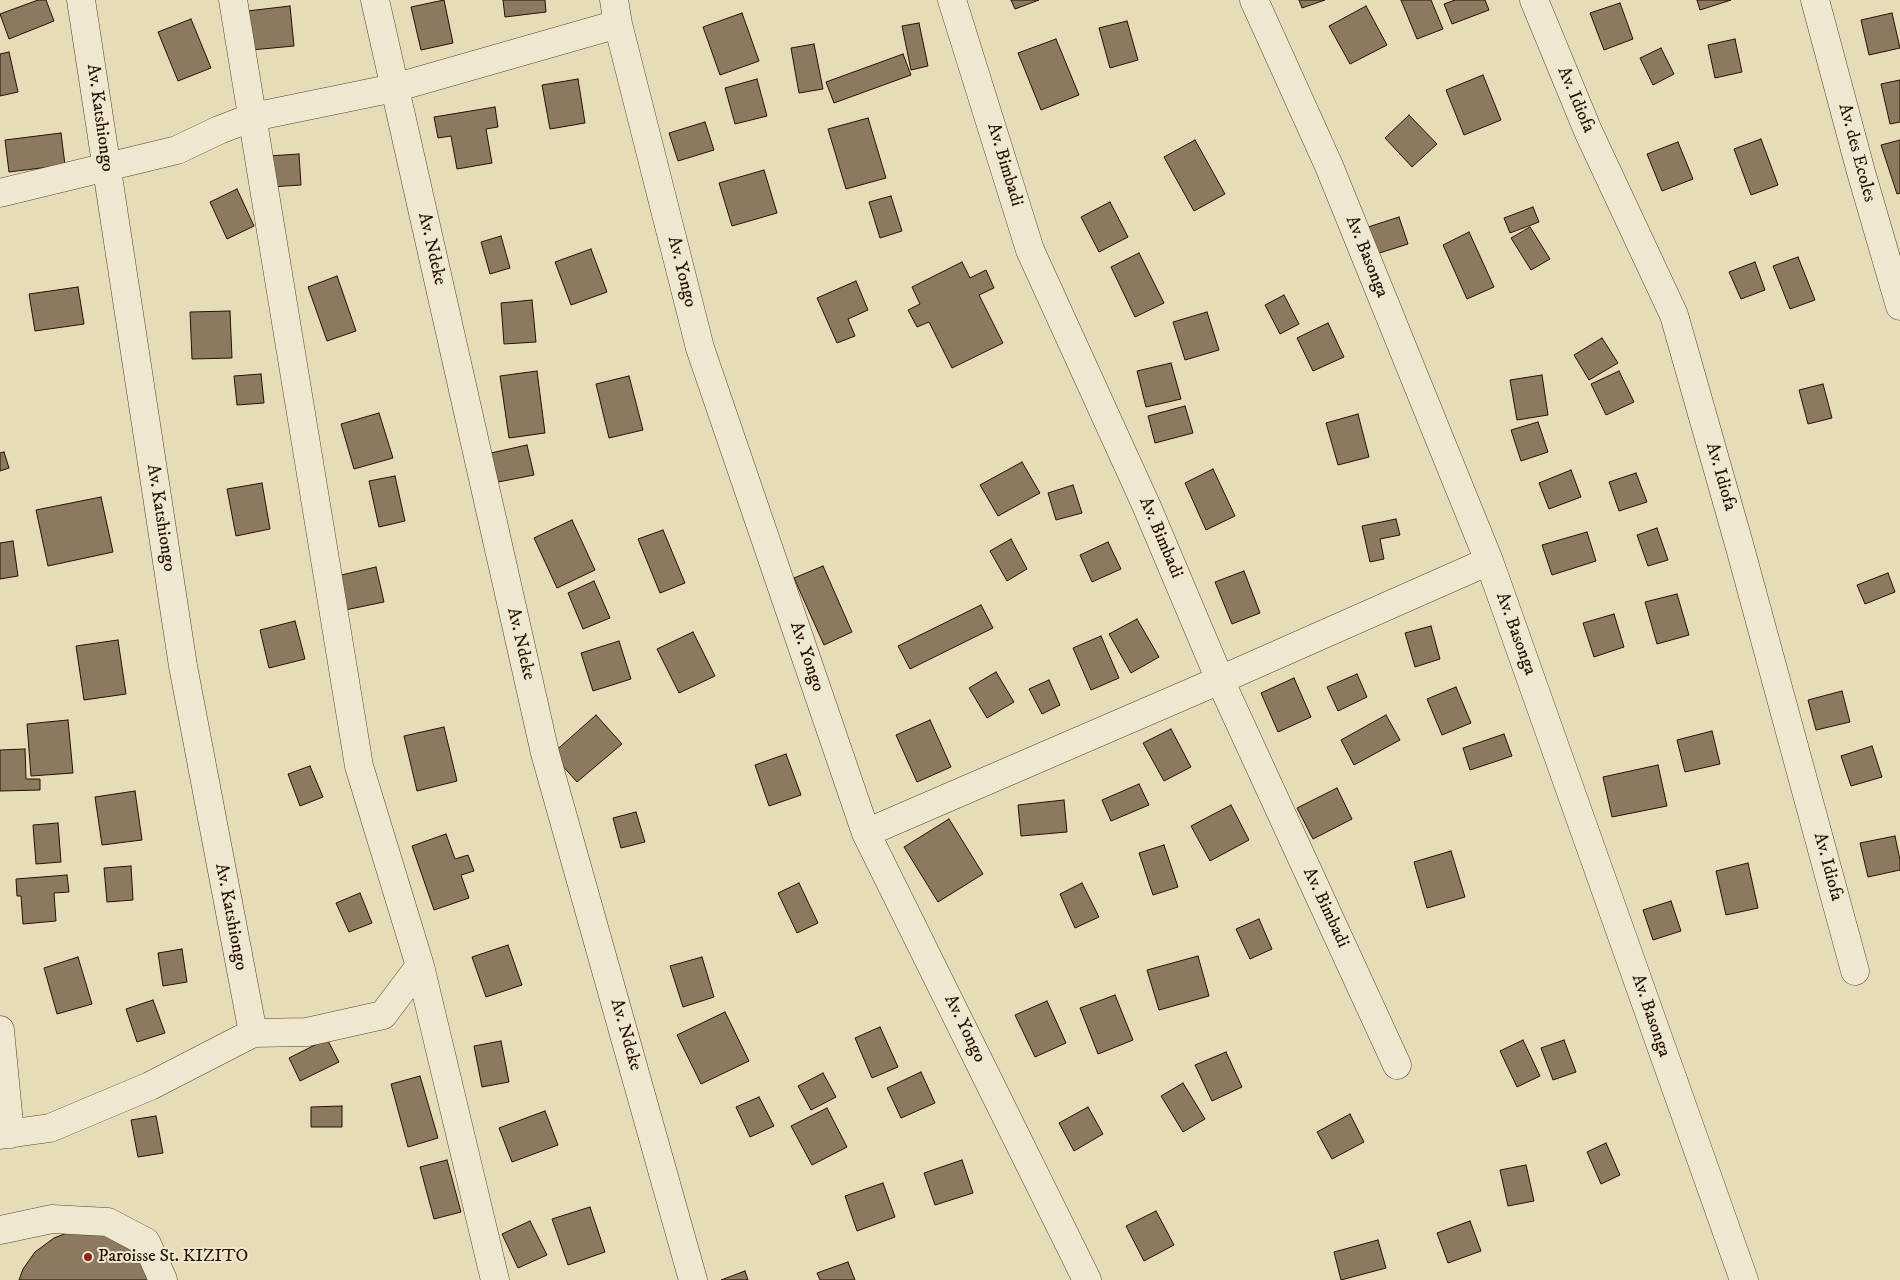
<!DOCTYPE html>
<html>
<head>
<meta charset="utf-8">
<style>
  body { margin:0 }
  canvas { display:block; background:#e7dcb8 }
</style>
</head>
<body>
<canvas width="1900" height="1280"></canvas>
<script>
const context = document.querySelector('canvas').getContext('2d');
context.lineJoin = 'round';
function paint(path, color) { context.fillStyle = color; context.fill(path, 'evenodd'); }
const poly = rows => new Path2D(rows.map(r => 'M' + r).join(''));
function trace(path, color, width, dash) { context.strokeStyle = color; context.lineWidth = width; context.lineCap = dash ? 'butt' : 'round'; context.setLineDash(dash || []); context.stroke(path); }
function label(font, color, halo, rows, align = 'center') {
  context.font = font + ' "IM FELL DW Pica",serif'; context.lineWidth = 4; context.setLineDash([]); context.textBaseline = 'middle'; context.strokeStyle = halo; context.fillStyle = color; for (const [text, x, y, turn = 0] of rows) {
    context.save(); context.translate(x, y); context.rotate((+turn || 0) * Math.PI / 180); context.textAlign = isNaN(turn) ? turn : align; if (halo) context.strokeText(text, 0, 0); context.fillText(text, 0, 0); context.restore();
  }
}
const building = poly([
  [38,0,46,0,54,21,9,39,0,14,38,0],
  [444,0,453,43,421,50,411,7,444,0],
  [503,0,545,0,546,12,505,17,503,0],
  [1011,0,1039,0,1015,9,1011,0],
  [1299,0,1325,0,1302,8,1299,0],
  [1401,0,1431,0,1443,29,1417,39,1401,0],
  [1455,0,1485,0,1489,10,1452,24,1444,4,1455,0],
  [1697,0,1731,0,1700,10,1697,0],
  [1620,3,1633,39,1604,50,1590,13,1620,3],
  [290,6,294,46,251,50,247,11,290,6],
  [1366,6,1387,45,1350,64,1329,26,1366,6],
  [742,13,759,61,720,75,703,27,742,13],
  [1892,13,1900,48,1869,55,1861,20,1892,13],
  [191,19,211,68,178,81,158,32,191,19],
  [1127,21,1138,60,1110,68,1099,28,1127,21],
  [919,23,928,66,911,70,902,26,919,23],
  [1056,39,1079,95,1041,110,1018,53,1056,39],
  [1735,39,1742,72,1715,78,1708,45,1735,39],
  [814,44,823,89,799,93,791,48,814,44],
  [1661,48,1674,74,1653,85,1640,58,1661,48],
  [9,52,18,92,0,96,0,54,9,52],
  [903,54,911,75,834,103,826,82,903,54],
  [1483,75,1501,120,1464,135,1446,90,1483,75],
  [578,79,585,123,550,129,542,85,578,79],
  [757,79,767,116,735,124,725,88,757,79],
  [1900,80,1900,122,1890,124,1881,84,1900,80],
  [495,107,498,127,486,129,492,163,457,169,451,136,438,138,434,117,495,107],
  [1409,115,1437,144,1412,167,1385,138,1409,115],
  [868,118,886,178,846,189,828,129,868,118],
  [705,122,714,150,678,161,669,133,705,122],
  [61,133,65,165,9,172,5,140,61,133],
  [1761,139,1778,185,1751,195,1734,149,1761,139],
  [1195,140,1225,194,1194,211,1164,157,1195,140],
  [1900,140,1900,193,1897,194,1881,145,1900,140],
  [1678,142,1693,179,1662,191,1647,154,1678,142],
  [299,154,301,185,270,187,268,156,299,154],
  [764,170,777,213,732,226,719,183,764,170],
  [237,189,254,226,227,239,210,202,237,189],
  [891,196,902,231,880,238,869,202,891,196],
  [1110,202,1128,237,1099,252,1081,217,1110,202],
  [1533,207,1539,222,1510,233,1504,218,1533,207],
  [1399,217,1408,244,1370,256,1362,229,1399,217],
  [1530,227,1550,259,1531,270,1511,238,1530,227],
  [1469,232,1494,287,1467,299,1443,245,1469,232],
  [501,236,510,268,490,274,481,242,501,236],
  [591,249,607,292,571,305,555,262,591,249],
  [1139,253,1164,303,1135,317,1111,267,1139,253],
  [1798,257,1815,300,1790,309,1773,266,1798,257],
  [962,262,970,278,986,270,994,288,979,295,1003,343,952,368,929,322,917,327,908,310,920,304,912,287,962,262],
  [1755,262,1765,290,1741,299,1729,272,1755,262],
  [337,276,356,331,327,341,308,287,337,276],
  [856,281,868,310,848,319,855,336,837,343,817,298,856,281],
  [78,287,84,324,35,331,29,294,78,287],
  [1284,295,1299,324,1280,334,1265,305,1284,295],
  [532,300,536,342,504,344,501,303,532,300],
  [230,311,232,358,192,359,190,312,230,311],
  [1207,312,1219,350,1185,360,1173,322,1207,312],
  [1328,323,1344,357,1313,371,1297,338,1328,323],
  [1602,338,1618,363,1589,380,1574,355,1602,338],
  [1171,363,1181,399,1146,407,1137,371,1171,363],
  [537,371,545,433,509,438,500,376,537,371],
  [1619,371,1634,402,1606,415,1591,384,1619,371],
  [261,374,264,403,237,405,234,376,261,374],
  [1542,375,1548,415,1517,420,1510,380,1542,375],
  [629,376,643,430,609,438,596,384,629,376],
  [1823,384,1832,418,1808,424,1799,390,1823,384],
  [1185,406,1193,433,1155,443,1148,416,1185,406],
  [379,413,393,458,354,469,341,424,379,413],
  [1358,414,1369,457,1338,465,1326,423,1358,414],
  [1538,422,1548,452,1521,461,1511,430,1538,422],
  [527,445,534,475,488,484,482,455,527,445],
  [4,452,9,468,0,471,0,453,4,452],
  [1022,462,1040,493,998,516,980,485,1022,462],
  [1213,469,1235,516,1206,530,1185,483,1213,469],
  [1571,470,1581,497,1549,509,1539,483,1571,470],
  [1636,473,1647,502,1619,511,1609,482,1636,473],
  [395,476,405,521,379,527,369,481,395,476],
  [262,483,270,529,236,536,227,489,262,483],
  [1073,485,1082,513,1056,520,1048,493,1073,485],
  [101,497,113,552,48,566,36,510,101,497],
  [1396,519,1400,535,1380,539,1384,559,1370,562,1362,526,1396,519],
  [572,520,595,570,557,588,534,538,572,520],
  [1657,528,1668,560,1648,566,1637,535,1657,528],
  [663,530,685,583,660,593,638,539,663,530],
  [1587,532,1596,561,1552,575,1542,545,1587,532],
  [1011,539,1027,569,1007,581,990,551,1011,539],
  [13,541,18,576,0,579,0,543,13,541],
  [1108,542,1121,569,1092,582,1080,555,1108,542],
  [823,566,852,632,824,645,794,578,823,566],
  [376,567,384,602,345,610,337,576,376,567],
  [1244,571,1260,613,1232,624,1215,582,1244,571],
  [1888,573,1895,592,1865,604,1857,585,1888,573],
  [594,581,610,618,583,629,568,593,594,581],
  [1677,594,1689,635,1657,644,1645,602,1677,594],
  [981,605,993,628,910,669,898,646,981,605],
  [1614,614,1624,647,1594,657,1583,623,1614,614],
  [1137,619,1159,657,1131,673,1109,634,1137,619],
  [295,621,305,659,269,668,260,630,295,621],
  [1431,626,1440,659,1415,667,1405,633,1431,626],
  [693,632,715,676,679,693,657,649,693,632],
  [1101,636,1119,678,1091,690,1073,648,1101,636],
  [118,640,126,694,84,700,76,646,118,640],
  [619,641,631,679,593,691,581,653,619,641],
  [996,672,1014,702,987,718,969,688,996,672],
  [1357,674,1367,697,1338,711,1327,687,1357,674],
  [1294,678,1311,717,1278,732,1261,693,1294,678],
  [1049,680,1060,705,1042,714,1029,689,1049,680],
  [1456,687,1471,723,1442,735,1427,699,1456,687],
  [1842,691,1850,722,1816,730,1808,700,1842,691],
  [596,715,622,744,577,782,552,754,596,715],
  [1386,715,1400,740,1354,765,1341,740,1386,715],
  [68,720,73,773,31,776,27,724,68,720],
  [930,720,951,767,917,782,896,735,930,720],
  [444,727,457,781,417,791,404,736,444,727],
  [1171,729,1191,767,1164,781,1143,743,1171,729],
  [1712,731,1720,764,1685,772,1677,740,1712,731],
  [1504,734,1512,756,1470,770,1463,748,1504,734],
  [1872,746,1882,777,1851,786,1841,756,1872,746],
  [25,749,26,779,40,779,40,790,0,791,0,750,25,749],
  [786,754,801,795,769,806,755,765,786,754],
  [1658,765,1667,806,1612,817,1603,777,1658,765],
  [310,766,323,797,300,806,288,774,310,766],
  [1139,784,1149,805,1111,821,1102,800,1139,784],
  [1337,788,1352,819,1313,839,1297,808,1337,788],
  [135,791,142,840,102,845,95,797,135,791],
  [1064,800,1067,832,1021,836,1018,805,1064,800],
  [1231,805,1249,840,1210,861,1191,826,1231,805],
  [636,812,645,842,621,848,613,818,636,812],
  [949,819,983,874,938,902,904,847,949,819],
  [58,823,61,862,36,864,33,825,58,823],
  [446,834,455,859,468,855,474,871,461,875,469,898,434,910,412,846,446,834],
  [1895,836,1900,860,1900,870,1868,877,1860,843,1895,836],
  [1164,845,1178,887,1153,895,1139,853,1164,845],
  [1451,851,1465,897,1427,908,1414,862,1451,851],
  [1748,863,1758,908,1726,915,1716,871,1748,863],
  [131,866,133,900,107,902,104,868,131,866],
  [67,875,69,892,54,893,56,921,23,924,21,896,17,896,16,879,67,875],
  [799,883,818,923,797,933,778,893,799,883],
  [1082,883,1099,917,1075,928,1060,894,1082,883],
  [360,893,372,923,349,932,336,903,360,893],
  [1671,901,1681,931,1653,940,1643,910,1671,901],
  [1259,919,1272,949,1250,959,1236,929,1259,919],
  [508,945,522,985,486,997,472,957,508,945],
  [182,949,187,982,163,986,158,953,182,949],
  [1198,956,1209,996,1159,1010,1147,970,1198,956],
  [78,957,92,1004,57,1014,44,968,78,957],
  [702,957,714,997,683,1007,670,966,702,957],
  [1115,995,1133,1040,1098,1054,1080,1008,1115,995],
  [153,1000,165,1033,137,1042,126,1009,153,1000],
  [1047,1001,1066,1043,1035,1057,1015,1015,1047,1001],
  [725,1012,749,1061,701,1084,677,1035,725,1012],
  [880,1027,898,1067,872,1078,855,1038,880,1027],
  [327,1039,339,1062,300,1081,289,1058,327,1039],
  [1523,1040,1540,1076,1517,1087,1500,1051,1523,1040],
  [1564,1040,1576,1072,1553,1080,1541,1048,1564,1040],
  [501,1041,509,1082,482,1087,474,1046,501,1041],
  [1226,1052,1242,1087,1212,1101,1195,1065,1226,1052],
  [921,1072,935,1103,901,1118,887,1088,921,1072],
  [823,1073,836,1097,811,1110,798,1086,823,1073],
  [420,1076,438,1138,408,1147,391,1084,420,1076],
  [1183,1083,1205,1119,1183,1132,1161,1096,1183,1083],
  [759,1097,774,1126,750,1137,736,1107,759,1097],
  [342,1106,342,1127,311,1127,311,1107,342,1106],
  [1088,1107,1103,1134,1074,1151,1059,1123,1088,1107],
  [827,1108,847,1147,812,1165,791,1126,827,1108],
  [545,1111,558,1145,512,1162,499,1128,545,1111],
  [1350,1114,1364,1142,1332,1159,1317,1132,1350,1114],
  [156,1116,163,1153,138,1157,131,1120,156,1116],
  [1606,1143,1620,1175,1601,1184,1587,1152,1606,1143],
  [447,1160,461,1212,434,1219,420,1167,447,1160],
  [962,1160,973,1193,935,1205,924,1173,962,1160],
  [1526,1165,1534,1201,1508,1206,1500,1170,1526,1165],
  [883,1183,895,1217,857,1231,845,1196,883,1183],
  [590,1207,605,1252,568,1265,552,1219,590,1207],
  [1156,1211,1174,1245,1144,1261,1126,1226,1156,1211],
  [530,1221,547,1255,518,1268,502,1234,530,1221],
  [1470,1221,1481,1251,1448,1263,1437,1233,1470,1221],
  [72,1231,96,1231,133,1245,158,1280,19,1280,23,1269,35,1252,54,1238,72,1231],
  [1378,1240,1386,1268,1341,1280,1334,1252,1378,1240],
  [848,1262,855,1280,820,1280,817,1273,848,1262],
  [745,1271,748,1280,721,1280,745,1271]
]);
const street = poly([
  [81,0,183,666,253,1033],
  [233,0,359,766,420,966,495,1280],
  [375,0,545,753,693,1280],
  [614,0,618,24,700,348,866,833,1087,1280],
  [952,0,1030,250,1147,507,1220,680,1397,1065],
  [1254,0,1329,166,1489,561,1744,1280],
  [1534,0,1588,131,1674,315,1739,544,1855,971],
  [1815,0,1861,172,1900,306],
  [0,193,177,150,219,130,253,117,394,88,618,24],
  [866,833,1220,680,1489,561],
  [0,1030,10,1134],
  [0,1135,50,1128,150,1086,253,1033,307,1032,383,1015,420,966],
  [0,1230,52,1219,108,1222,146,1242,163,1280]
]);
const markers = [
  [88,1257,5,"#8f2418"]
];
const streetNames = [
  ["Av. Idiofa",1575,100,67],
  ["Av. Katshiongo",99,118,82],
  ["Av. des Ecoles",1856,153,75],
  ["Av. Bimbadi",1004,165,73],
  ["Av. Ndeke",431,249,77],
  ["Av. Basonga",1366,257,68],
  ["Av. Yongo",681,272,76],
  ["Av. Idiofa",1720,477,74],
  ["Av. Katshiongo",160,518,81],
  ["Av. Bimbadi",1160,538,67],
  ["Av. Basonga",1515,634,70],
  ["Av. Ndeke",520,644,77],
  ["Av. Yongo",806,657,71],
  ["Av. Idiofa",1827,867,75],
  ["Av. Bimbadi",1325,908,65],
  ["Av. Katshiongo",230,917,79],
  ["Av. Basonga",1650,1016,71],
  ["Av. Yongo",964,1029,64],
  ["Av. Ndeke",625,1035,74]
];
const poiNames = [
  ["Paroisse St. KIZITO",98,1257]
];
paint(building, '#8c7a60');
trace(building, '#2a1000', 1);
trace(street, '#59432e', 29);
trace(street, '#efe8d1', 28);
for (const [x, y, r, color] of markers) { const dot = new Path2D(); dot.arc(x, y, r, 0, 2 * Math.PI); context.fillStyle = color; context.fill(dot); trace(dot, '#efe8d1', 2); }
label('18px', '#2a1000', '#efe8d1', streetNames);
label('18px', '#2a1000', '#efe8d1', poiNames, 'left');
</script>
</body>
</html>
